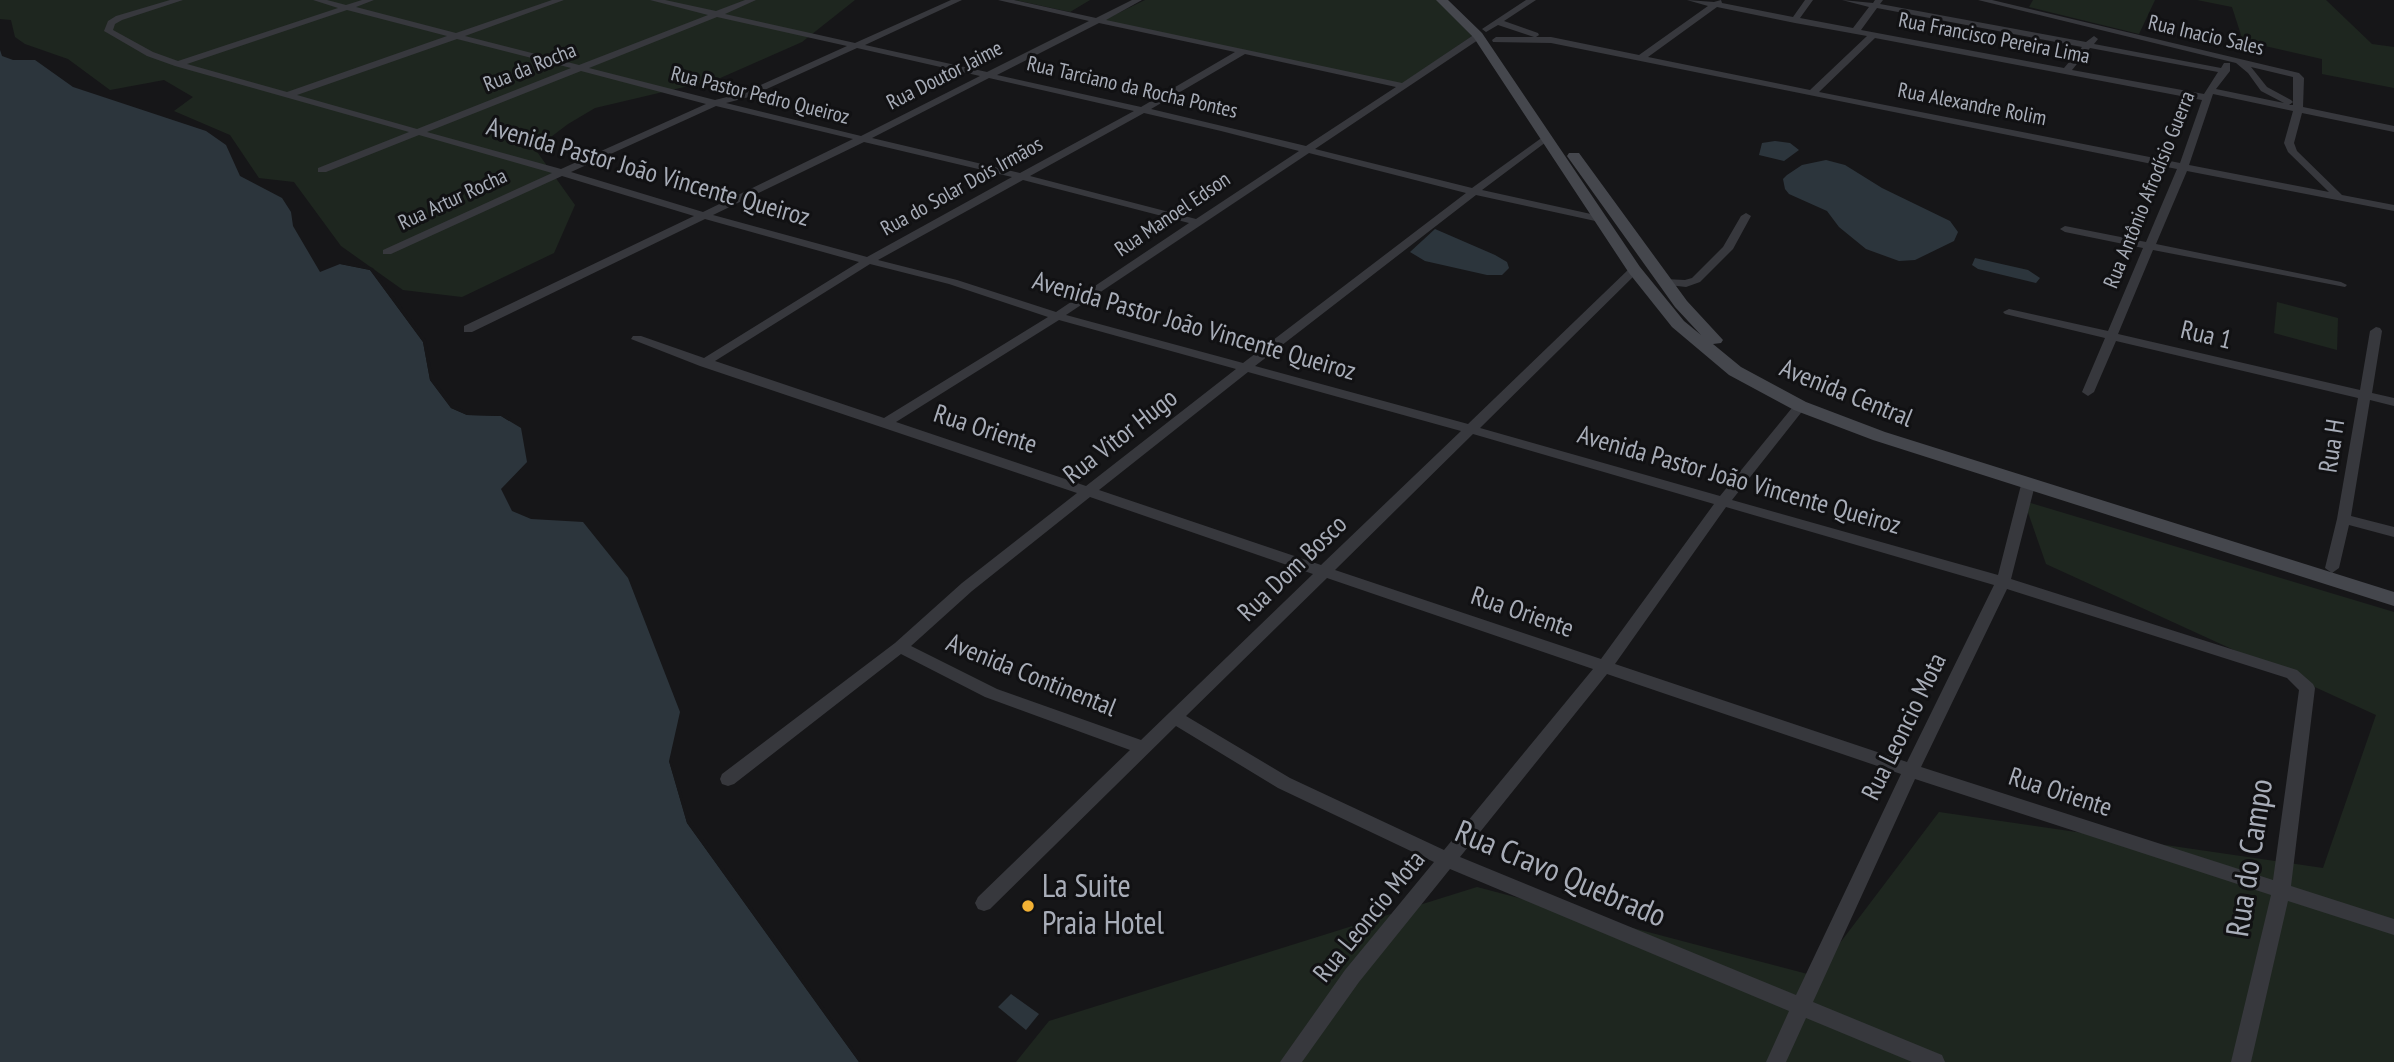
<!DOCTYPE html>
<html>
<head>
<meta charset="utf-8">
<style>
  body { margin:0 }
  canvas { display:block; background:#161618 }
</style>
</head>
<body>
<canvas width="2394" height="1062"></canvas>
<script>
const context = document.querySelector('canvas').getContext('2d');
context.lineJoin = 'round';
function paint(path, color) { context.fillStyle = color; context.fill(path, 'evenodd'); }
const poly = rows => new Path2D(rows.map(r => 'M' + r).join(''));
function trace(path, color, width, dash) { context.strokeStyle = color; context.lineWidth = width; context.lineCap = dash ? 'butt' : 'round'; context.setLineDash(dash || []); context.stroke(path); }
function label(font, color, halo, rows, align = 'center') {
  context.font = font + ' "PT Sans Narrow",sans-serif'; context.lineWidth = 6; context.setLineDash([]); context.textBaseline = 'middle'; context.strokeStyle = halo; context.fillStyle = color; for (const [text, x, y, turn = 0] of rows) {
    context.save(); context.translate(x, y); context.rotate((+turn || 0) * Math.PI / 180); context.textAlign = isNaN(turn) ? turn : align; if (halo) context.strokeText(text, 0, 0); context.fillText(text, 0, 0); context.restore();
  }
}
const green = poly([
  [0,0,855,0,802,42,718,79,595,108,568,124,535,149,575,205,554,253,462,297,403,290,341,246,294,182,259,178,230,135,174,111,193,97,164,80,110,90,68,59,25,44,15,37,11,20,0,19],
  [1015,0,1090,0,1070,12],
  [1145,0,1437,0,1472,36,1402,84,1102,21],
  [2033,0,2155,0,2139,34,2029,7],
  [2197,0,2326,0,2372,44,2394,47,2394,88,2322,74,2322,59,2243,41,2232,7],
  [2277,302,2338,318,2337,350,2274,333],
  [2024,501,2394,612,2394,1062,1016,1062,1049,1021,1477,887,1815,976,1939,812,2323,868,2376,715,2046,564]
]);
const water = poly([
  [0,50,2,56,13,60,35,60,73,87,206,131,226,145,240,176,282,198,291,212,293,226,320,272,340,264,370,270,423,342,430,380,451,408,467,415,501,416,521,428,527,462,501,489,512,511,531,519,583,522,628,578,680,712,669,761,687,823,859,1062,0,1062],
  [1775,141,1790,143,1799,150,1784,161,1759,155,1762,143],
  [1826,160,1845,165,1882,188,1950,221,1958,232,1954,241,1915,260,1899,261,1866,249,1839,227,1827,211,1789,194,1785,189,1783,179,1787,175,1802,165],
  [1435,229,1495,255,1507,262,1509,268,1502,275,1487,275,1425,261,1410,252],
  [1975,258,2028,270,2040,278,2036,283,1978,269,1972,265],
  [1011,994,1039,1014,1026,1030,998,1007]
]);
const pier = poly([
  [353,263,373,268,426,340,433,379,453,405,467,412,502,412,512,419,509,421,501,416,467,415,451,408,430,380,423,342,370,270,340,264],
  [669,761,672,761,690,821,863,1062,859,1062,827,1018,687,823]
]);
const street = poly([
  [170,0,183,0,122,20,115,24,113,30,153,52,178,61,338,8,313,0,327,0,346,5,362,0,374,0,356,7,456,33,552,0,564,0,465,36,579,65,708,15,650,0,665,0,716,11,745,0,756,0,725,14,855,43,951,0,962,0,865,45,987,72,1089,21,998,0,1014,0,1096,18,1132,0,1142,0,1106,20,1402,83,1475,34,1481,34,1481,38,1315,149,1472,188,1547,134,1552,137,1550,139,1482,190,1600,216,1605,219,1600,222,1476,195,1255,366,1468,424,1630,268,1638,268,1638,272,1480,428,1720,496,1796,403,1804,403,1806,406,1804,409,1732,500,1998,575,2021,485,2028,480,2033,482,2035,485,2011,579,2297,670,2313,684,2315,688,2291,886,2394,919,2394,935,2288,901,2251,1062,2231,1062,2271,895,1915,779,1813,1002,1942,1055,1945,1062,1912,1062,1806,1018,1786,1062,1766,1062,1789,1011,1450,869,1359,982,1302,1062,1280,1062,1345,970,1434,862,1278,788,1176,726,990,909,984,911,978,909,975,903,978,897,1130,750,985,697,901,654,734,784,728,786,722,784,720,779,722,774,895,643,962,583,1077,493,700,366,631,339,633,336,641,336,704,358,859,262,705,219,472,332,464,332,464,326,694,216,562,176,391,254,383,254,383,250,552,173,419,135,326,172,318,172,318,168,409,132,175,66,147,56,104,31,108,21,116,16,170,0],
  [347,10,447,36,287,92,187,64,347,10],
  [717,17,847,46,743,93,715,100,589,68,717,17],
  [1099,23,1235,52,1141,107,997,75,1099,23],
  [457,39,571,68,417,129,297,95,457,39],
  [857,48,980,76,861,136,726,103,749,97,857,48],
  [1245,54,1396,87,1306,146,1151,109,1245,54],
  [581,71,706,104,561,169,427,132,581,71],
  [989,78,1134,111,1020,173,872,138,989,78],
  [716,106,853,139,703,212,571,172,716,106],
  [1144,113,1221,131,1299,151,1196,219,1030,176,1144,113],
  [864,142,1012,177,867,257,713,215,864,142],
  [1309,153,1466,193,1243,363,1066,315,1309,153],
  [1023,180,1050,187,1189,223,1056,312,957,280,878,260,1023,180],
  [870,264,949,284,1048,317,884,418,715,361,870,264],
  [1059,320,1236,369,1086,486,896,422,1059,320],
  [1248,372,1461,431,1321,565,1099,490,1248,372],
  [1473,434,1714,504,1601,659,1335,570,1473,434],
  [1090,497,1313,574,1141,740,997,689,911,646,972,591,1090,497],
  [1726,507,1994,585,1907,762,1615,664,1726,507],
  [1327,578,1593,669,1444,850,1290,778,1186,716,1327,578],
  [2007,589,2287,678,2299,690,2273,880,1921,767,2007,589],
  [1607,674,1901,774,1796,995,1460,857,1607,674],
  [1526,0,1536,0,1504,21,1538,33,1539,35,1536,37,1551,37,1639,55,1708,6,1687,0,1714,2,1721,0,1722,3,1793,17,1805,0,1813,0,1800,18,1853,28,1869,7,1842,0,1873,3,1875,0,1883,0,1880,4,2086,42,2094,36,2098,39,2094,44,2221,68,2224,63,2230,63,2230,71,2216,89,2284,103,2261,91,2248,73,2236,63,1978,0,1992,0,2299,73,2304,78,2303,107,2394,126,2394,132,2302,113,2294,143,2297,151,2342,195,2394,205,2394,211,2187,171,2156,244,2341,282,2347,285,2345,287,2153,250,2118,334,2360,390,2370,331,2376,327,2380,328,2382,331,2372,393,2394,398,2394,406,2370,400,2351,516,2394,527,2394,537,2349,525,2339,568,2332,573,2325,568,2337,519,2358,398,2116,341,2094,392,2088,396,2082,392,2105,338,2005,314,2003,312,2009,309,2108,331,2143,248,2065,232,2060,229,2065,226,2146,242,2177,169,1551,43,1493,42,1492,40,1496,37,1534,37,1498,25,1486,32,1482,29,1526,0],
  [1717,7,1795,23,1867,36,1810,90,1648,57,1717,7],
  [1877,8,2082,47,2064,68,1861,30,1877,8],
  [1875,38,2202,100,2180,163,1819,92,1875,38],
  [2090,48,2218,72,2204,94,2072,70,2090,48],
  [2251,67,2293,77,2293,105,2289,105,2293,102,2291,100,2267,87,2251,67],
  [2213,94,2293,111,2284,143,2288,152,2329,192,2189,165,2213,94],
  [1746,213,1751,216,1733,249,1700,282,1686,287,1660,284,1658,282,1664,279,1685,280,1692,278,1723,247,1741,216,1746,213]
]);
const secondary = poly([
  [1436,0,1448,0,1482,33,1640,267,1684,321,1701,335,1675,307,1567,156,1569,153,1579,153,1687,301,1723,340,1721,343,1713,344,1741,367,1806,402,1885,432,2394,592,2394,606,1873,440,1794,410,1729,375,1672,327,1629,273,1474,38,1436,0]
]);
const markers = [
  [1028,906,7,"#f2b134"]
];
const farStreetnames = [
  ["Rua Inacio Sales",2206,36,13],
  ["Rua Francisco Pereira Lima",1994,39,11],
  ["Rua da Rocha",530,68,-22],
  ["Rua Doutor Jaime",945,76,-27],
  ["Rua Tarciano da Rocha Pontes",1132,88,13],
  ["Rua Pastor Pedro Queiroz",760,96,14],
  ["Rua Alexandre Rolim",1972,105,11],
  ["Rua do Solar Dois Irmãos",962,187,-29],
  ["Rua Antônio Afrodísio Guerra",2150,190,-68],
  ["Rua Artur Rocha",453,200,-25],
  ["Rua Manoel Edson",1173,215,-34]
];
const streetNames = [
  ["Avenida Pastor João Vincente Queiroz",648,173,16],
  ["Avenida Pastor João Vincente Queiroz",1194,327,16],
  ["Rua 1",2206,336,13],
  ["Avenida Central",1846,394,22],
  ["Rua Oriente",985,430,18],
  ["Rua Vitor Hugo",1121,437,-38],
  ["Rua H",2333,446,-81],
  ["Avenida Pastor João Vincente Queiroz",1739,481,16],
  ["Rua Dom Bosco",1293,569,-44],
  ["Rua Oriente",1522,613,19],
  ["Avenida Continental",1031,676,22],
  ["Rua Leoncio Mota",1905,727,-64],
  ["Rua Oriente",2060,793,18],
  ["Rua Leoncio Mota",1370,917,-51]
];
const nearStreetnames = [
  ["Rua do Campo",2251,858,-81],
  ["Rua Cravo Quebrado",1560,875,23]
];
const nearPoinames = [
  ["La Suite",1042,888],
  ["Praia Hotel",1042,925]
];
paint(green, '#1e261f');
paint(water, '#2c353c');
paint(pier, '#161618');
paint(street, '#37383d');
paint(secondary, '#45474d');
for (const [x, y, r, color] of markers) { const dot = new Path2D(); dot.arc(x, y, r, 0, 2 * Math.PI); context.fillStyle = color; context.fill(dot); trace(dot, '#111113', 2.5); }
label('21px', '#a8adb8', '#111113', farStreetnames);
label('26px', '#a8adb8', '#111113', streetNames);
label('32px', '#a8adb8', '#111113', nearStreetnames);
label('32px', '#a8adb8', '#111113', nearPoinames, 'left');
</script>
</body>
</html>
